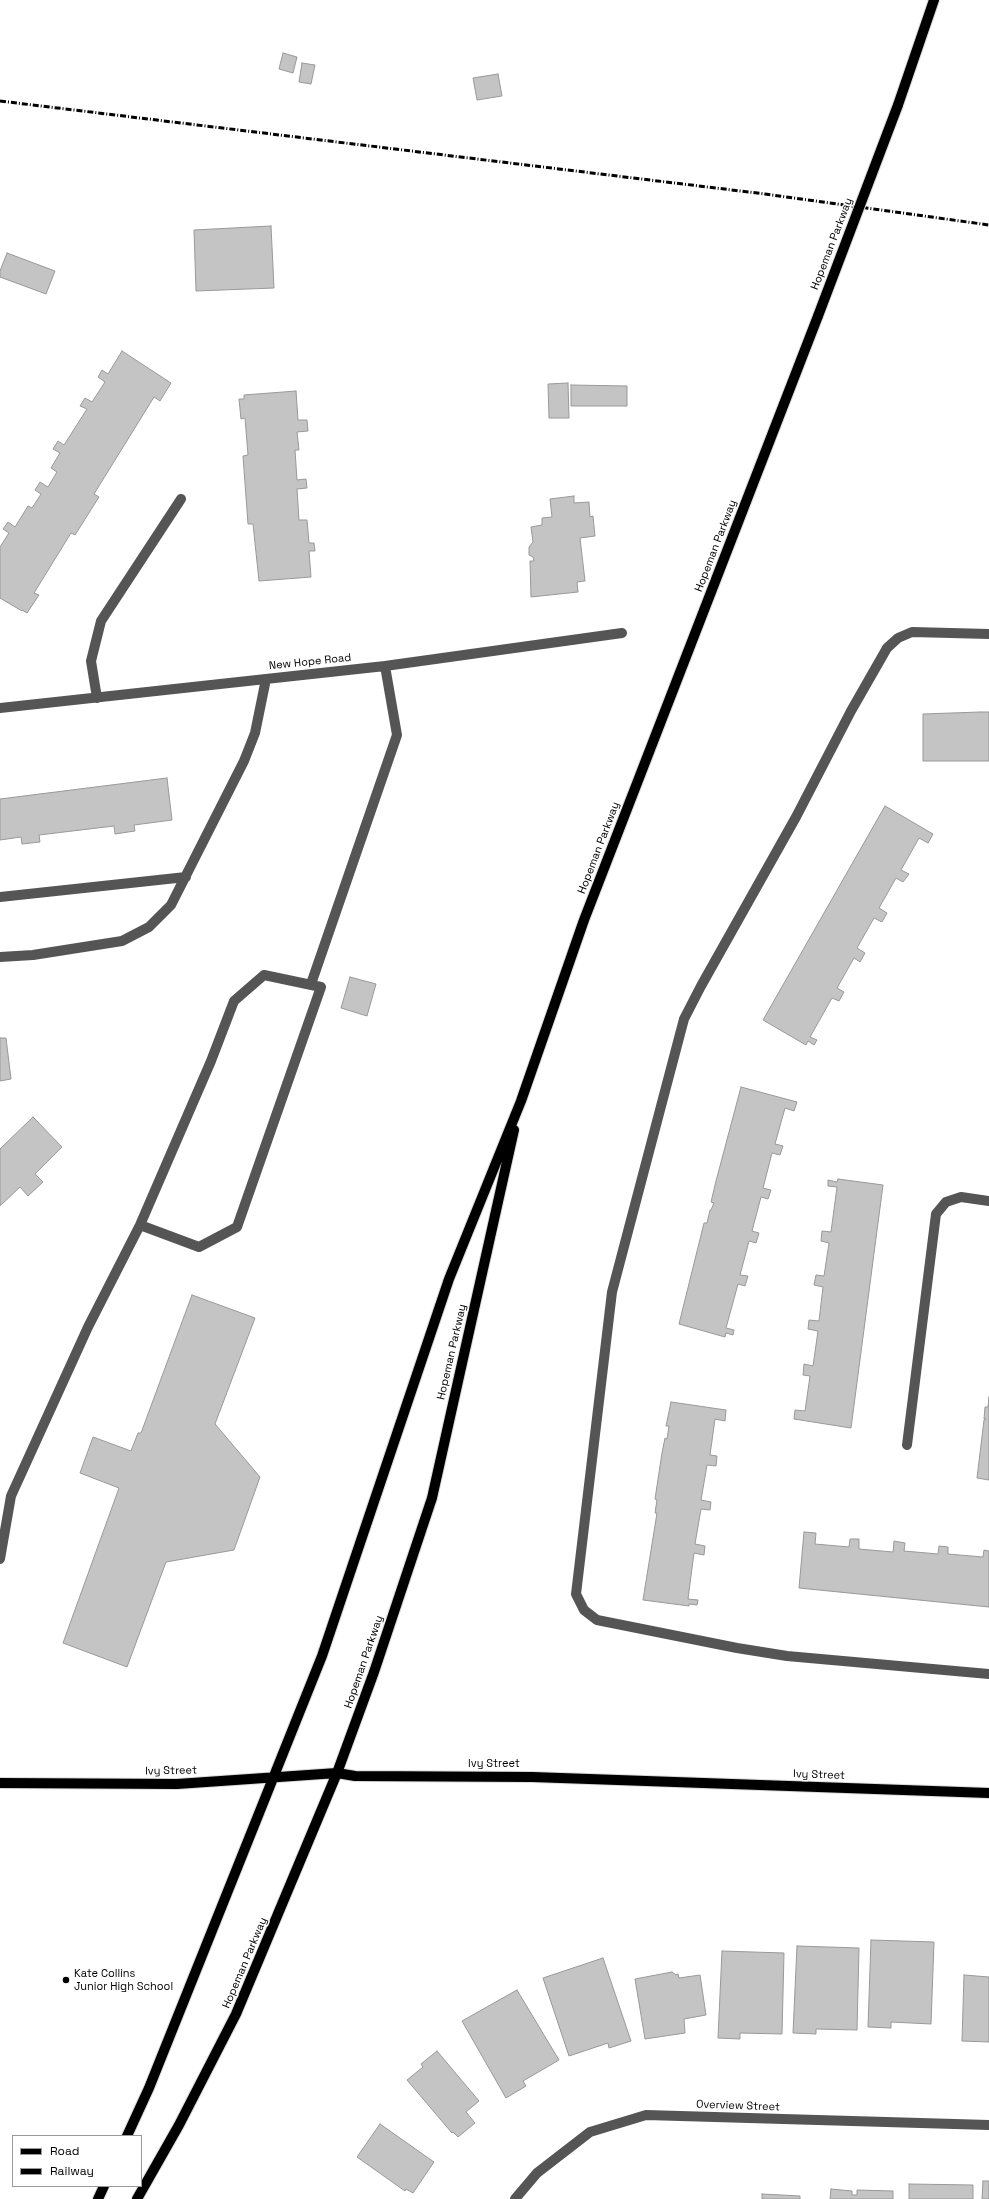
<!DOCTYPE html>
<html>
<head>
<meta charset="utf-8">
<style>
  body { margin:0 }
  #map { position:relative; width:989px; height:2199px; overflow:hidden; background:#fff; font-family:"Space Grotesk",sans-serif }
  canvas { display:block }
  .legend { position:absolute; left:12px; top:2135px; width:130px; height:52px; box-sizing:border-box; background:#fff; border:1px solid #999; margin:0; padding:5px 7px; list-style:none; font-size:12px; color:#000 }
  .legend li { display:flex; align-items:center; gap:8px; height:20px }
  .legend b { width:20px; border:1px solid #999 }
</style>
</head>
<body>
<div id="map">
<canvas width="989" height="2199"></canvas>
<ul class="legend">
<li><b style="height:5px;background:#000"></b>Road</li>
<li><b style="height:5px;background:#000"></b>Railway</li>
</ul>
</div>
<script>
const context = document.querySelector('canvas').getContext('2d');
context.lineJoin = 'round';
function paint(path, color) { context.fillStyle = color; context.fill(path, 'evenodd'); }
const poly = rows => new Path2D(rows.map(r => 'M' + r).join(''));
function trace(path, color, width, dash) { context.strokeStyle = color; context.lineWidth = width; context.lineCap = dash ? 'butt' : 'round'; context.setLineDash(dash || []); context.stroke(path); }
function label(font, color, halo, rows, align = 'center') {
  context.font = font + ' "Space Grotesk",sans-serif'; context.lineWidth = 3; context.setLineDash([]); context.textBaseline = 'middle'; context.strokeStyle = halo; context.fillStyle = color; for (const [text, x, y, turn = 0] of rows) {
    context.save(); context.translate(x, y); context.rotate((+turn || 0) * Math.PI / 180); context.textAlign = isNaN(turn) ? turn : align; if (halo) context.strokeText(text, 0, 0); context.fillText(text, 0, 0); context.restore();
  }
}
const building = poly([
  [283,53,297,57,293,73,279,69,283,53],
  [302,63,315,65,311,84,299,82,302,63],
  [498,74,502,96,477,100,473,78,498,74],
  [271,226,274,288,196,291,194,230,271,226],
  [7,253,55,271,46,294,0,277,0,271,7,253],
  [122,351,171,383,160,401,154,397,94,494,99,497,75,535,71,533,34,593,39,595,27,613,22,610,22,611,0,598,0,547,9,533,3,529,8,522,15,527,28,506,32,508,41,494,35,490,40,482,48,487,57,472,51,468,60,453,53,449,58,441,64,445,87,409,80,406,85,398,92,402,105,382,98,377,102,370,108,374,122,351],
  [568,383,569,418,549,418,548,384,568,383],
  [571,385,627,386,627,406,571,406,571,385],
  [296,391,298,420,307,420,308,431,297,432,299,450,295,450,297,480,306,479,307,488,297,489,299,520,307,520,309,543,314,543,315,551,309,551,311,577,259,581,253,524,248,524,243,456,248,455,245,418,241,419,239,399,244,399,244,395,296,391],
  [574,496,574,503,589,502,590,517,593,516,595,536,580,538,585,581,577,582,578,592,531,597,530,561,534,561,533,557,529,555,529,547,533,542,531,527,542,525,542,518,552,517,550,499,574,496],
  [980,712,989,712,989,761,923,761,923,714,980,712],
  [167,778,172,820,134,825,135,831,115,834,114,826,39,835,40,842,22,844,21,837,0,840,0,799,167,778],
  [885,806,933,834,928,843,919,838,901,870,909,874,903,882,896,878,879,908,887,913,882,922,874,918,857,948,865,953,860,962,854,958,837,988,844,992,839,1001,832,998,810,1037,817,1040,814,1045,808,1041,806,1045,763,1020,885,806],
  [350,977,376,984,367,1016,341,1008,350,977],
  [0,1038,6,1038,11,1079,0,1081,0,1038],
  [741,1087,797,1102,794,1111,785,1108,775,1144,783,1146,780,1155,772,1153,763,1188,771,1190,768,1199,761,1197,752,1231,759,1233,756,1243,749,1241,740,1275,748,1276,745,1286,738,1284,726,1328,734,1330,733,1335,726,1333,725,1337,679,1324,704,1223,707,1223,710,1210,711,1210,714,1203,711,1202,716,1181,741,1087],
  [33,1117,62,1147,35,1174,43,1182,28,1196,20,1187,0,1206,0,1149,33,1117],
  [838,1179,883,1185,851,1428,794,1419,795,1410,805,1411,810,1376,803,1375,804,1364,813,1366,818,1331,808,1329,809,1320,819,1321,823,1287,814,1285,816,1275,824,1276,829,1243,821,1241,822,1231,831,1232,837,1187,828,1186,828,1180,837,1182,838,1179],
  [192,1295,255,1318,215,1424,260,1477,234,1550,166,1562,127,1667,63,1643,119,1488,80,1473,93,1437,131,1451,138,1433,141,1433,192,1295],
  [989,1397,989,1480,977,1478,984,1420,986,1419,984,1419,985,1407,988,1407,989,1397],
  [671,1402,726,1410,725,1421,715,1419,710,1455,717,1456,716,1466,707,1465,701,1500,711,1502,710,1510,701,1509,695,1544,705,1546,704,1555,694,1553,688,1599,698,1600,697,1605,689,1604,689,1606,643,1600,657,1513,655,1513,657,1500,655,1499,662,1453,665,1438,667,1439,669,1426,666,1426,671,1402],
  [804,1532,816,1533,815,1544,849,1547,850,1539,859,1539,859,1549,893,1552,894,1541,905,1543,904,1551,938,1554,939,1546,948,1547,948,1554,983,1557,984,1550,989,1551,989,1607,799,1588,804,1532],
  [871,1940,934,1942,931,2024,891,2022,891,2028,868,2027,871,1940],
  [797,1946,859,1948,857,2030,816,2029,816,2034,793,2033,797,1946],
  [722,1951,784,1953,782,2034,740,2033,740,2039,718,2038,722,1951],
  [603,1958,631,2041,609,2048,608,2043,569,2056,543,1978,603,1958],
  [672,1972,676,1975,678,1974,679,1978,700,1975,706,2015,684,2019,685,2033,645,2039,635,1979,672,1972],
  [964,1975,989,1977,989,2042,962,2041,964,1975],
  [517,1990,559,2060,523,2081,526,2086,506,2098,462,2021,517,1990],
  [437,2051,479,2101,466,2112,475,2123,458,2137,453,2132,452,2133,407,2080,423,2067,421,2064,437,2051],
  [380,2124,434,2162,413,2193,406,2189,405,2191,357,2157,380,2124],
  [983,2181,989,2181,989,2199,982,2199,983,2181],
  [909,2184,973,2185,973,2199,909,2199,909,2184],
  [831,2189,852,2191,852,2195,857,2195,857,2190,893,2191,893,2199,830,2199,831,2189],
  [762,2194,800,2196,800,2199,762,2199,762,2194]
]);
const minor = poly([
  [989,634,912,632,898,638,887,648,851,711,796,817,701,986,684,1019,612,1292,576,1594,584,1610,597,1620,737,1648,787,1656,989,1674],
  [97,698,91,661,101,621,181,499],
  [0,708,385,666,622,633],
  [0,897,186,877],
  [0,957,33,955,122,941,149,927,171,905,244,761,255,733,266,679],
  [311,984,397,735,385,666],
  [907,1445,936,1214,946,1202,961,1197,989,1201],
  [0,1559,11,1496,88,1327,140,1225,211,1061,234,1001,264,975,321,987,237,1227,199,1247,140,1225],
  [515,2199,537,2173,590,2132,646,2115,989,2125]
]);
const major = poly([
  [898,105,934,0],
  [0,1783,177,1784,337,1773,355,1776,532,1777,989,1793],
  [127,2136,149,2088,322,1656,449,1279,521,1101,584,920,818,316],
  [98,2199,104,2186],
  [137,2199,179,2125,236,2014,337,1773,374,1672,432,1498,514,1130]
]);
const rail = poly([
  [0,101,765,194,989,225]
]);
const majorBridge = poly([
  [818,316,898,105]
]);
const markers = [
  [66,1980,4,"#000"]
];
const streetNames = [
  ["Hopeman Parkway",832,244,-69],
  ["Hopeman Parkway",716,546,-69],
  ["New Hope Road",310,662,-6],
  ["Hopeman Parkway",599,848,-69],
  ["Hopeman Parkway",452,1352,-77],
  ["Hopeman Parkway",364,1662,-71],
  ["Ivy Street",494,1764],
  ["Ivy Street",171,1771,-1],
  ["Ivy Street",819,1775,2],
  ["Hopeman Parkway",245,1963,-67],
  ["Overview Street",738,2106,2]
];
const poiNames = [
  ["Kate Collins",74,1974],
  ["Junior High School",74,1987]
];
paint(building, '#c4c4c4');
trace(building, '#999', 1);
trace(major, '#dbdbdb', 12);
trace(minor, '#555', 10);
trace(major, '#000', 10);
trace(rail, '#000', 3, [6, 2, 1, 2]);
trace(majorBridge, '#dbdbdb', 12, []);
trace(majorBridge, '#000', 10);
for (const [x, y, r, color] of markers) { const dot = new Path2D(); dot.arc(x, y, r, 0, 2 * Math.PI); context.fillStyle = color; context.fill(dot); trace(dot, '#fff', 1.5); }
label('11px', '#000', '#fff', streetNames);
label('11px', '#000', '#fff', poiNames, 'left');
</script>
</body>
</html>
